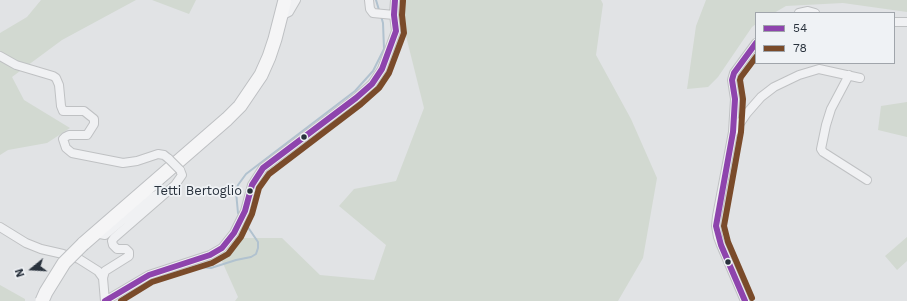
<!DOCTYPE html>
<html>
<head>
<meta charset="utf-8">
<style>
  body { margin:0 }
  #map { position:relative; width:907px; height:301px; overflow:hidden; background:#e1e3e5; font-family:"Work Sans",sans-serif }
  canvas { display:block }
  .legend { position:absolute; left:755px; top:12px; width:140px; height:52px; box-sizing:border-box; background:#eff2f5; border:1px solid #a0a5ab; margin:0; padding:5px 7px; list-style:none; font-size:12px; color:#29323d }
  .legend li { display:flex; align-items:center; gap:8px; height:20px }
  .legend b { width:20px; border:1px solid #a0a5ab }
  .north { position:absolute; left:12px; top:249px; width:40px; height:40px; -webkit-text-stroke:3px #eff2f5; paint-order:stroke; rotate:252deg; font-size:11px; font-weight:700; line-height:16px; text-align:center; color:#29323d }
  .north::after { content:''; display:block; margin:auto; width:14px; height:18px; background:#29323d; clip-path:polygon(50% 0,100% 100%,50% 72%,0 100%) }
</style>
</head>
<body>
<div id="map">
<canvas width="907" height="301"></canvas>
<ul class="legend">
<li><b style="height:5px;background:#8e44ad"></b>54</li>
<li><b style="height:5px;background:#7a4b2a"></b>78</li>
</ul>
<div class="north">N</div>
</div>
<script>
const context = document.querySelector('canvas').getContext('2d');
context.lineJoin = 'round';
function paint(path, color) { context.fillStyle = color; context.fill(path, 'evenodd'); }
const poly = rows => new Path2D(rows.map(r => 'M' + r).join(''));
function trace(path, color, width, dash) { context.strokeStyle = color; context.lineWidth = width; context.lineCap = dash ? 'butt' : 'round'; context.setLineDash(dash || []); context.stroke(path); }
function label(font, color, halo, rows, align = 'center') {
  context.font = font + ' "Work Sans",sans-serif'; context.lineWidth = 3.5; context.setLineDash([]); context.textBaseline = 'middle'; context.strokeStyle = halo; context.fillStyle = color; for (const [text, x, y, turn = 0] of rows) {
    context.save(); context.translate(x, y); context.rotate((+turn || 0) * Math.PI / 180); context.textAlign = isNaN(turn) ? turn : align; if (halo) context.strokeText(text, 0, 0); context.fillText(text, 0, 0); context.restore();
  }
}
const green = poly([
  [41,0,136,0,62,40,12,77,24,100,70,128,47,143,8,150,0,155,0,33,27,17],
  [152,0,196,0,189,14],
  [405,0,601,0,603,4,596,55,631,119,657,178,643,258,618,301,235,301,238,297,221,259,241,238,282,238,320,275,374,280,386,245,339,206,354,189,396,181,424,108,404,28],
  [706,0,907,0,907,12,843,3,786,6,774,13,756,13,756,24,752,27,718,77,708,87,687,89,696,26],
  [907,102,907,137,878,130,881,106],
  [907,237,907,261,897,270,885,256],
  [0,285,25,299,25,301,0,301]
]);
const stream = poly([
  [376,0,379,10],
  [240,216,238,213,236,192,238,185,246,174,355,91,373,71,384,49,383,23,381,16],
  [119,301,129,293,147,284,174,274,200,267,211,268,236,260,251,257,256,254,258,248,258,242,243,220]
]);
const street = poly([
  [369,0,370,9,373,13,394,15],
  [799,13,808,11,815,13],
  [281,16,289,12,296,0],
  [894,22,907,22],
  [0,56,16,65,53,76,56,78,59,85,61,106,63,111,84,111,94,119,94,124,87,135,69,135,65,137,63,139,66,148,72,153,123,163,137,161,158,154,164,155,169,159],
  [849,75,831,109,826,125,821,149,823,152,867,180],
  [734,132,747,113,761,97,774,87,799,75,819,69,860,78],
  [0,227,26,243,41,249,63,254,79,259,98,271,103,278],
  [95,233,105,235,146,200,160,193],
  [105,301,149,275,210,255,222,248,234,233,245,211,252,185,263,168,356,98,372,84,382,69,396,31,394,15,395,0],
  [105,301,103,278,105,271,129,256,129,252,126,249,117,249,113,245,112,241,114,238,175,185,182,175,180,170],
  [745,301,721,245,718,237,716,226,717,216,733,132,735,99,732,80,734,73,756,43]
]);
const primary = poly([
  [83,244,227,119,240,106,261,75,269,57,275,39,285,0]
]);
const streetBridge = poly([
  [169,159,180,170]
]);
const primaryBridge = poly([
  [42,301,46,292,64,263,83,244]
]);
const bus1 = poly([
  [105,301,149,275,210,255,222,248,234,233,245,211,252,185,263,168,356,98,372,84,382,69,396,31,394,15,395,0],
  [745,301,721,245,716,226,733,132,735,99,732,80,734,73,756,43]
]);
const bus2 = poly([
  [752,298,728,242,724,226,741,132,743,99,740,80,741,77,756,57],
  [121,301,152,282,212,263,228,254,241,237,252,214,259,188,269,174,361,104,379,88,389,73,404,33,402,15,403,1]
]);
const markers = [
  [304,137,3.5,"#29323d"],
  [250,191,3.5,"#29323d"],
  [728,262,3.5,"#29323d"]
];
const busNames = [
  ["Tetti Bertoglio",242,191]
];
paint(green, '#d2d9d1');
trace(stream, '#b1c2cf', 2);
trace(street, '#bfc1c3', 10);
trace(primary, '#bec0c3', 15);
trace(street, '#f0f1f3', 8);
trace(primary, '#f5f5f6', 13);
trace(streetBridge, '#bfc1c3', 10, []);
trace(primaryBridge, '#bec0c3', 15, []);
trace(streetBridge, '#f0f1f3', 8);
trace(primaryBridge, '#f5f5f6', 13);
trace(bus1, '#8e44ad', 6);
trace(bus2, '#7a4b2a', 6);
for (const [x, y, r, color] of markers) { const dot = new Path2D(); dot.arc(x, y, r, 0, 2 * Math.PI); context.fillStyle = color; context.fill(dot); trace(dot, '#eff2f5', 1.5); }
label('13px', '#29323d', '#eff2f5', busNames, 'right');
</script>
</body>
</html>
